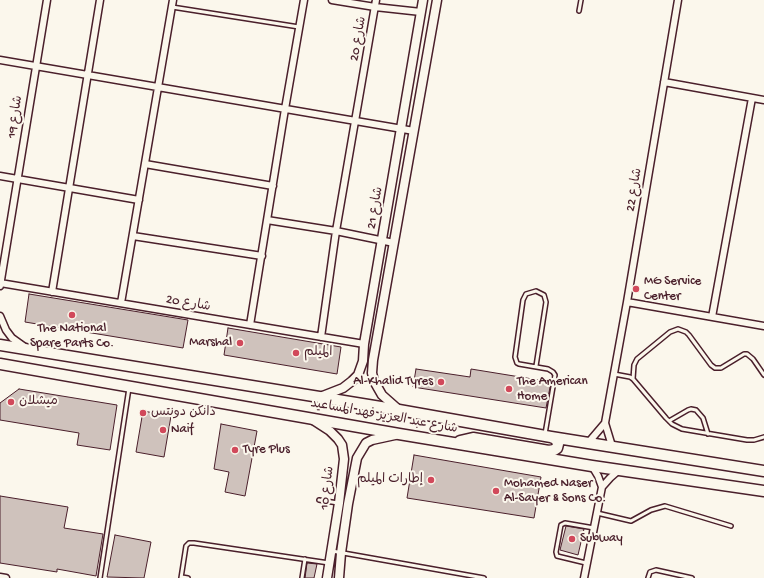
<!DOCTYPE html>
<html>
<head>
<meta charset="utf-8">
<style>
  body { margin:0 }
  canvas { display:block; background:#fbf7ec }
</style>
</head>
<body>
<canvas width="764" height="578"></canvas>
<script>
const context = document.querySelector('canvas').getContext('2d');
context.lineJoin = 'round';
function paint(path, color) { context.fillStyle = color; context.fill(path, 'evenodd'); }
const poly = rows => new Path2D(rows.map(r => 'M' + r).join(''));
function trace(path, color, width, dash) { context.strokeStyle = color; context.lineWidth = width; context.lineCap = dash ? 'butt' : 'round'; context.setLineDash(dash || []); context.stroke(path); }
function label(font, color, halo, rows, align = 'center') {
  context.font = font + ' "Gochi Hand","Playpen Sans Arabic",sans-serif'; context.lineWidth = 4; context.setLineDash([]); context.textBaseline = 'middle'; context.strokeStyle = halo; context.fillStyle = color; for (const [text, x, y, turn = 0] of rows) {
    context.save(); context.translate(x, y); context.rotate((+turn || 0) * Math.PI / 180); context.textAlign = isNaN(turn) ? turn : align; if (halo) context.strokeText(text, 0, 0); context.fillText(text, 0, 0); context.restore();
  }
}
const building = poly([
  [29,294,188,320,183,348,25,322,29,294],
  [228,328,341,347,337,374,224,355,228,328],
  [416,369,470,377,471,369,551,382,546,408,413,387,416,369],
  [19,389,117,405,110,450,77,445,79,433,0,420,0,403,19,389],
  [143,411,171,416,164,457,136,452,143,411],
  [221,424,257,431,245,496,225,492,229,472,214,469,221,424],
  [414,455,541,477,534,518,407,498,414,455],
  [0,496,68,507,64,528,103,534,96,576,57,569,57,572,0,563,0,496],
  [566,526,584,529,578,555,560,550,566,526],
  [115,535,151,542,144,578,107,577,115,535],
  [307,563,317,564,314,578,305,578,307,563]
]);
const service = poly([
  [172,7,299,27],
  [579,11,581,0],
  [536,366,546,302,544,295,536,291,526,294,523,300,515,357,517,363,519,364,548,369,553,372,555,375,545,434],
  [614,374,630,377,633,379,666,418,672,424,682,429,747,440,754,440,764,437],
  [633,379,634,365,637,359,670,332,678,329,686,332,689,335,711,365,715,368,721,368,744,354,747,354,753,359,764,375],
  [669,421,688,410,691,409,696,410,703,418,708,434],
  [319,500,338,503],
  [597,513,631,521,651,510,665,506,731,526],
  [332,551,484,578],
  [586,563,557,556,556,552,561,525,565,523,594,528],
  [182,577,188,578],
  [100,578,129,388],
  [181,578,186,546,189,543,194,543,329,563],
  [302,578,305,559],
  [648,578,650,572,656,570,692,578]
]);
const minor = poly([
  [332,0,375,7,421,12],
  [0,60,414,131],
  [664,82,764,100],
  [145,164,273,186],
  [0,176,139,200],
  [267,220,336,231,394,243],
  [133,236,262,256],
  [0,283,364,344],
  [0,286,47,0],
  [52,292,100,0],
  [627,302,764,326],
  [121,303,173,0],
  [0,316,6,330,12,338,26,348],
  [712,317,752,98],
  [250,325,285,109,304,0],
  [321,337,336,231,376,0],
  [605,423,612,446],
  [588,443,605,423,627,302,678,0],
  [592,466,598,476,602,487],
  [0,577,6,578],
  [584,578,602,487,610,478,619,470]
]);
const tertiary = poly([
  [320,397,343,388,352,381,358,375,363,361,364,344,423,0],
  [399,410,382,395,374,381,372,373,373,360,437,0],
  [313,420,330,431,338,439,342,445,344,459,339,503,327,578],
  [339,578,341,553,348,504,357,458,366,443,372,440,395,435]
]);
const primary = poly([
  [0,345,399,410,551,437,764,471],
  [0,364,399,434,592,466,764,491],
  [460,441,473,438,549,451,554,450,557,448,558,444,556,439,551,437]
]);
const markers = [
  [636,289,4,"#d1495b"],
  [72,315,4,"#d1495b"],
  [240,343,4,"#d1495b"],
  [296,353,4,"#d1495b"],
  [441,382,4,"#d1495b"],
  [509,389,4,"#d1495b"],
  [11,402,4,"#d1495b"],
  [143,413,4,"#d1495b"],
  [163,430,4,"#d1495b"],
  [235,450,4,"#d1495b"],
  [431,480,4,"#d1495b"],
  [496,491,4,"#d1495b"],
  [572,539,4,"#d1495b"]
];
const streetNames = [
  ["شارع 20",359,39,-80],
  ["شارع 19",16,117,-81],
  ["شارع 22",635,190,-80],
  ["شارع 21",376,208,-80],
  ["شارع 20",188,304,10],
  ["شارع عبد العزيز فهد المساعيد",384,417,10],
  ["شارع 10",328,488,-83]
];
const poiNames = [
  ["MG Service",644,282],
  ["Center",644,297],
  ["The National",72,329,"center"],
  ["Spare Parts Co.",72,344,"center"],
  ["Marshal",232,343,"right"],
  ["الميلم",304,353],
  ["Al-Khalid Tyres",433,382,"right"],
  ["The American",517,382],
  ["Home",517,397],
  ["ميشلان",19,402],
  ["دانكن دونتس",151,413],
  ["Naif",171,430],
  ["Tyre Plus",243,450],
  ["إطارات الميلم",423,480,"right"],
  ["Mohamed Naser",504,484],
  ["Al-Sayer & Sons Co.",504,499],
  ["Subway",580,539]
];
paint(building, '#cfc2bc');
trace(building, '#4a1f2b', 1);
trace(service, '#4a1f2b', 6);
trace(minor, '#4a1f2b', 9);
trace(tertiary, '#4a1f2b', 11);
trace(primary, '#4a1f2b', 13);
trace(service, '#fbf7ec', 3);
trace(minor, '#fbf7ec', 6);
trace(tertiary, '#fbf7ec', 8);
trace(primary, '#fbf7ec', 10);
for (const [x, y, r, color] of markers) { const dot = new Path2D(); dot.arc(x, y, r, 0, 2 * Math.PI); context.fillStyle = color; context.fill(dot); trace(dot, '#fbf7ec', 1.5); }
label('13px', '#4a1f2b', '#fbf7ec', streetNames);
label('13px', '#4a1f2b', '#fbf7ec', poiNames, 'left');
</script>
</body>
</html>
